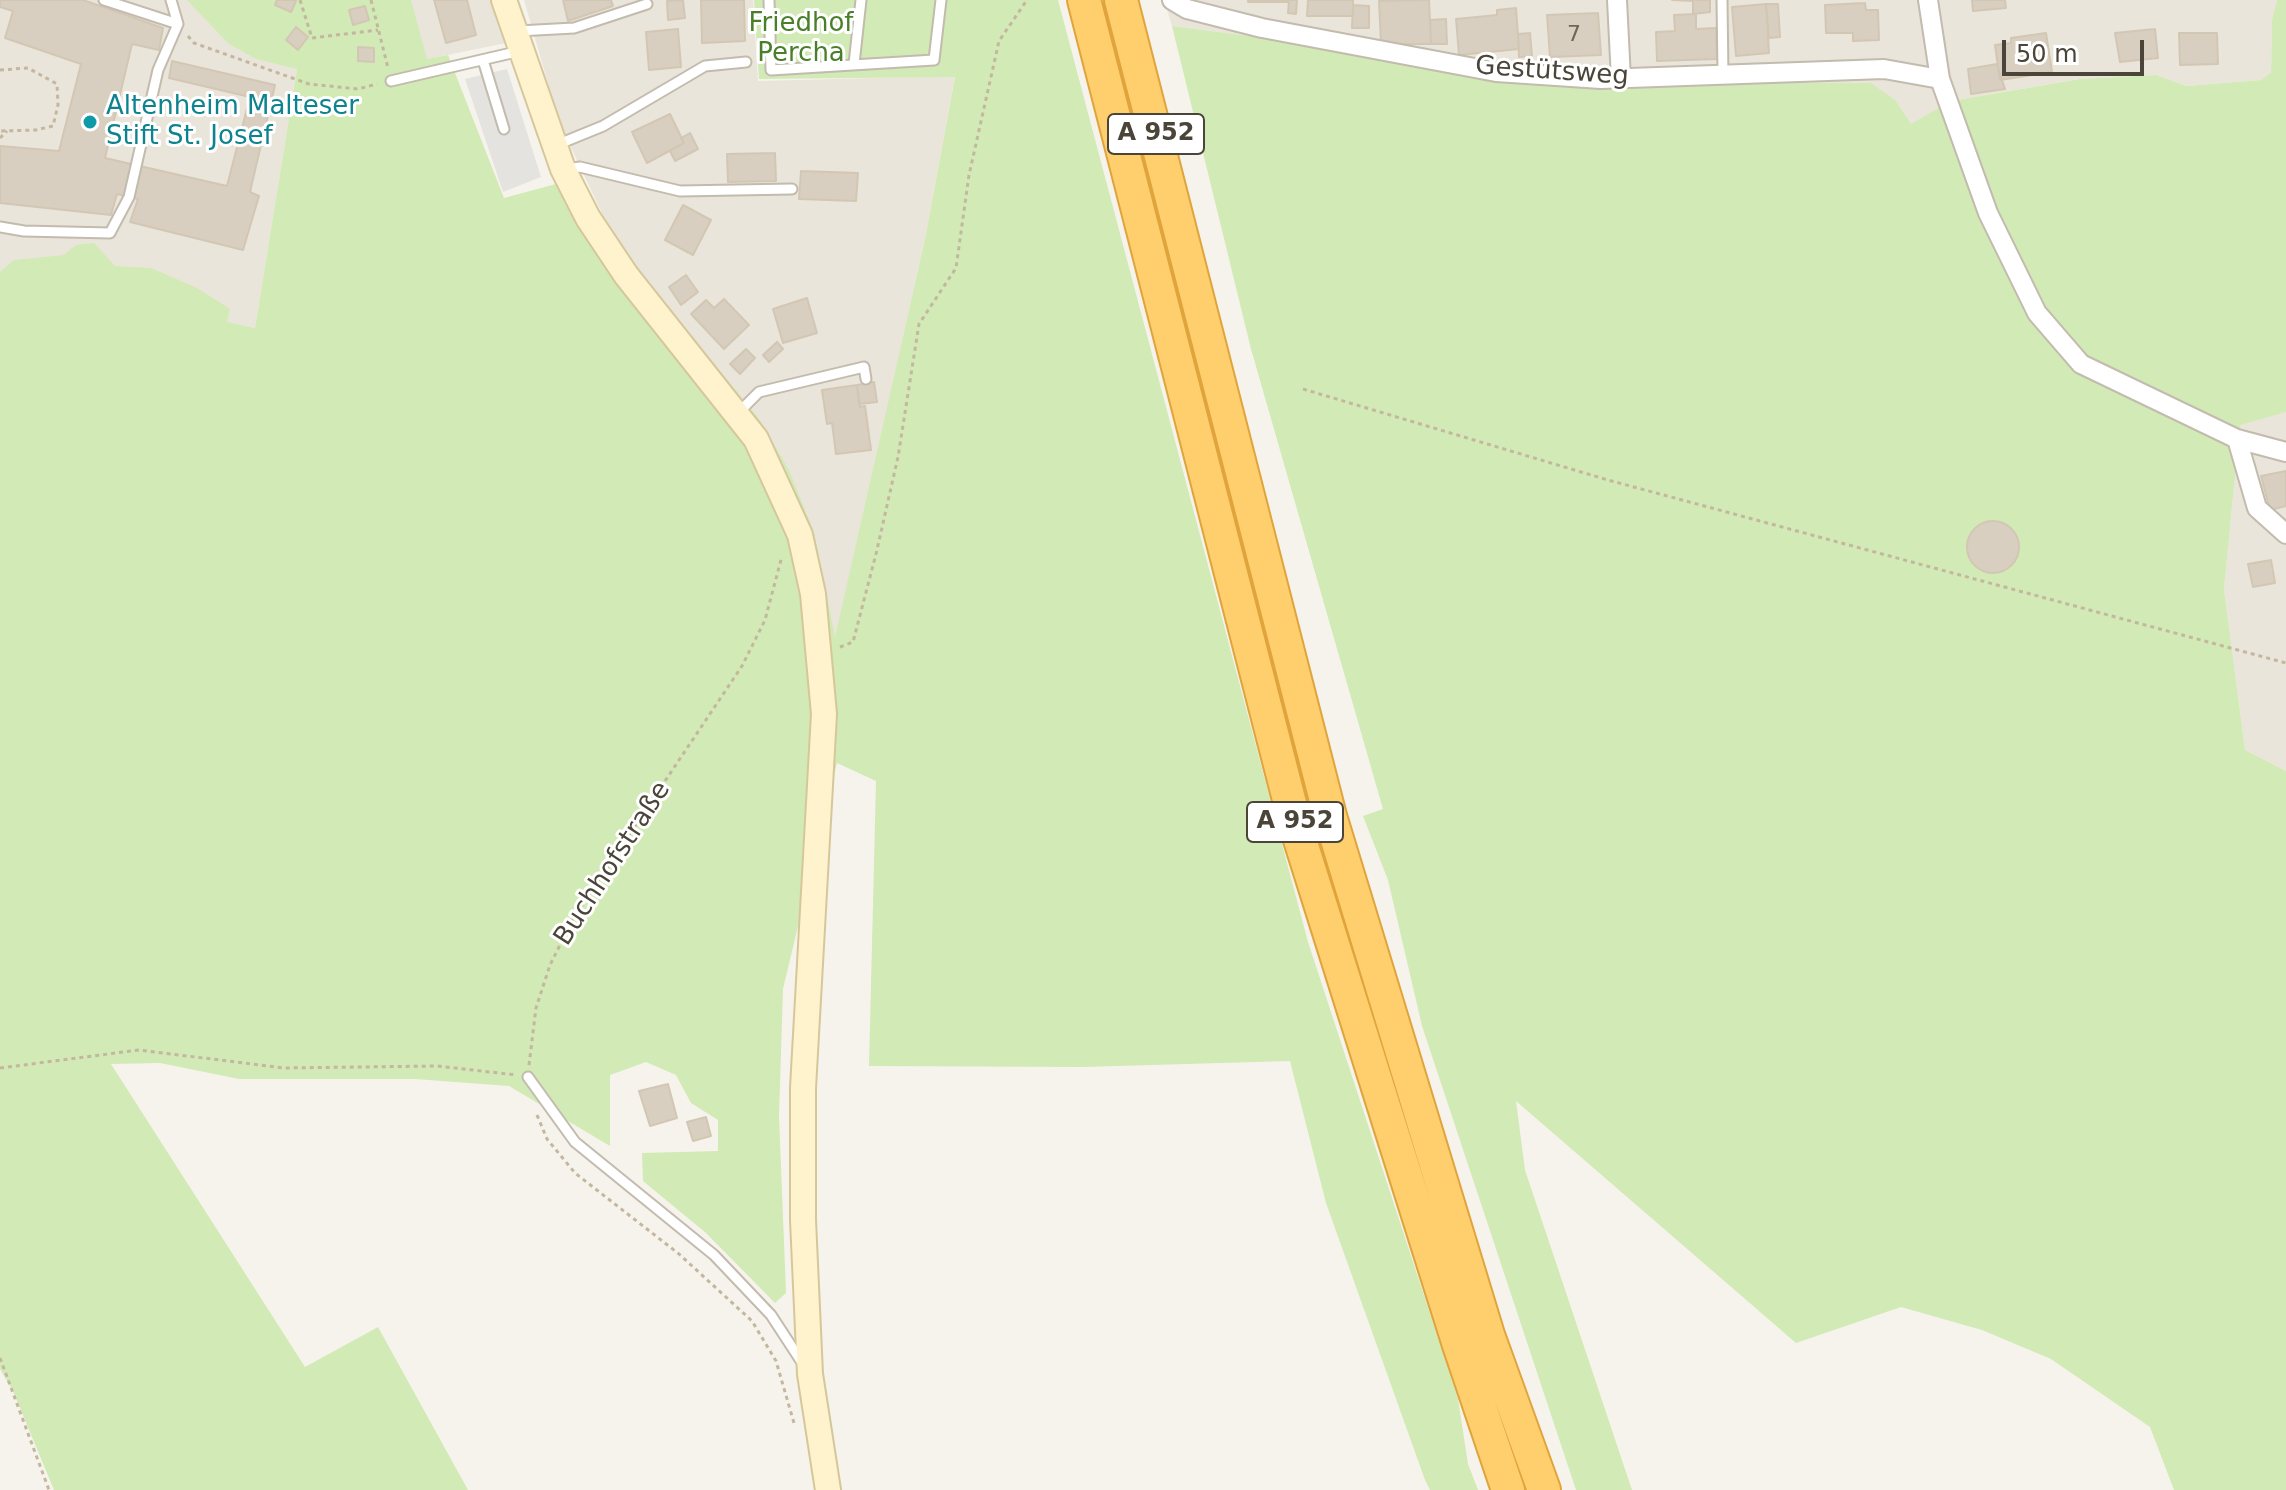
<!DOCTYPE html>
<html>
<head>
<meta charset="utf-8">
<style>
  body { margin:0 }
  #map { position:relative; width:2286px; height:1490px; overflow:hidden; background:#f6f3ec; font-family:"DejaVu Sans",sans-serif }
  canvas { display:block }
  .scale { position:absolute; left:2002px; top:40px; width:142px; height:36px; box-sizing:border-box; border:4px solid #4b4439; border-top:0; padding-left:10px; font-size:24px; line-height:28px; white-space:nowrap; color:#4b4439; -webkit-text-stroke:6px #fff; paint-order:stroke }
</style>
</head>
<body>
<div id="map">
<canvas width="2286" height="1490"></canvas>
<div class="scale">50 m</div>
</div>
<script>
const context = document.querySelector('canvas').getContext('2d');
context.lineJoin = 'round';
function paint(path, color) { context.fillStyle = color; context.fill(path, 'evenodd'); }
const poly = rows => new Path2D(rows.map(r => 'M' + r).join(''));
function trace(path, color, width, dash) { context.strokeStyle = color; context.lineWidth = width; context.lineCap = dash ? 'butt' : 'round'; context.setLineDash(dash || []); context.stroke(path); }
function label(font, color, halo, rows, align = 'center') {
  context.font = font + ' "DejaVu Sans",sans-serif'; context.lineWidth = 6; context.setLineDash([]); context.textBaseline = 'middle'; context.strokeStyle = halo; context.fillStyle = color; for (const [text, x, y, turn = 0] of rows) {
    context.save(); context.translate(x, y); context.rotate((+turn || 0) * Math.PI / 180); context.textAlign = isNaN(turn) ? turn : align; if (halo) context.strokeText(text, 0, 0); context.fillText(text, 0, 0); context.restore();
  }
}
const residential = poly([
  [0,0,493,0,506,43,384,68,297,69,255,328,124,303,0,374],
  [524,0,753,0,758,81,955,76,925,239,835,640,815,535,608,226,559,122],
  [1164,0,2277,0,2272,20,2271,74,2261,80,2187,86,2156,75,2079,79,1951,101,1911,125,1896,101,1470,78,1329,46,1172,26],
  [2286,412,2286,771,2245,750,2224,589,2240,424]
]);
const green = poly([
  [187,0,411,0,427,59,448,55,504,198,582,177,608,226,641,273,759,419,789,470,815,535,835,637,925,239,955,77,759,79,754,0,1058,0,1308,942,1458,1399,1468,1464,1478,1490,1430,1490,1425,1480,1326,1203,1290,1061,1083,1067,869,1066,876,781,837,763,783,989,779,1116,786,1293,775,1303,706,1233,643,1181,642,1153,718,1151,718,1120,691,1103,676,1075,646,1062,610,1075,610,1146,509,1086,415,1079,239,1079,160,1063,111,1064,305,1367,378,1327,468,1490,54,1490,13,1391,0,1369,0,272,14,260,64,255,76,245,94,243,115,266,151,268,197,288,230,309,227,322,255,328,297,69,256,59,229,44],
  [2277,0,2286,0,2286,412,2240,425,2224,589,2245,750,2286,771,2286,1490,2174,1490,2150,1427,2051,1359,1982,1330,1901,1307,1796,1343,1516,1101,1525,1170,1632,1490,1576,1490,1422,1026,1388,880,1363,816,1383,809,1251,349,1172,26,1329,46,1470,78,1597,83,1871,83,1896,101,1911,124,1951,101,2080,79,2156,75,2187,86,2261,80,2271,73,2272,20]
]);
const parking = poly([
  [507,69,541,177,503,192,465,79]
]);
const building = poly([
  [0,0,83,0,163,28,159,50,132,44,105,158,227,186,250,97,169,78,172,61,275,85,250,192,259,196,243,250,130,222,138,199,117,194,111,215,0,203,0,146,59,151,81,64,5,38,13,11,0,7,0,0],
  [277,0,293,0,296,1,291,12,275,5,277,0],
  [434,0,467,0,476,35,446,43,434,0],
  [563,0,611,0,613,6,568,21,563,0],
  [683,0,685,18,668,20,667,1,683,0],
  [701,0,744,0,745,41,702,43,701,0],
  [1248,0,1289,0,1289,2,1248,2,1248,0],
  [1289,0,1297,0,1296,14,1288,13,1289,0],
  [1308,0,1353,0,1353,16,1307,16,1308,0],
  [1429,0,1431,44,1381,44,1379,1,1429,0],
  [1672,0,1710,0,1710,12,1693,14,1693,1,1672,0],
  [1972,0,2005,0,2006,8,1973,11,1972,0],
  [1865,3,1866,10,1878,10,1879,40,1853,41,1853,33,1826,33,1825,5,1865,3],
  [1766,4,1769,53,1736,56,1732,7,1766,4],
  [1766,4,1778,4,1780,37,1769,38,1766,4],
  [1353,5,1369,6,1369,28,1352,28,1353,5],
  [365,6,369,20,353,25,349,10,365,6],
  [1516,8,1519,49,1459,55,1456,19,1497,15,1497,10,1516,8],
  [1598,13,1601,55,1550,57,1547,15,1598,13],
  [1696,14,1696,29,1716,28,1717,59,1657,61,1656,32,1675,31,1674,15,1696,14],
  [1446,19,1447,44,1431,44,1430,20,1446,19],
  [296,27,308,37,298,50,286,40,296,27],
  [678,29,681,67,649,70,646,32,678,29],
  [2155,29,2158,58,2120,62,2115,33,2155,29],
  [1530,33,1532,56,1519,57,1518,34,1530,33],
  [2046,33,2052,72,2000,80,1995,45,2011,43,2011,38,2046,33],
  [2179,33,2217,33,2218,64,2180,65,2179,33],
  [358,47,374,48,374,62,358,61,358,47],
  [1997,64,2005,89,1971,94,1968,69,1997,64],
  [670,114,684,143,647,163,632,132,670,114],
  [690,133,698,149,675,161,670,151,684,143,681,138,690,133],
  [775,153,776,181,728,182,727,154,775,153],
  [801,171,858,173,856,201,799,199,801,171],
  [683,205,711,220,693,255,665,240,683,205],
  [686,275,698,292,681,305,669,287,686,275],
  [807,298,817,333,783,343,773,309,807,298],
  [724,299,749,325,724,349,691,314,706,300,714,308,724,299],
  [777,342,783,349,769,362,763,355,777,342],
  [746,349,755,358,740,374,730,364,746,349],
  [874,382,877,402,859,404,857,385,874,382],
  [857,385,860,407,865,406,871,450,836,454,832,423,827,424,822,390,857,385],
  [2286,471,2286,506,2270,510,2261,476,2286,471],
  '1967 547a26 26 0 1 1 52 0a26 26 0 1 1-52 0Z',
  [2271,560,2275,583,2253,587,2248,564,2271,560],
  [668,1084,677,1118,650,1126,639,1091,668,1084],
  [706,1117,711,1136,693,1141,687,1122,706,1117]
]);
const path = poly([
  [300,0,312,38,378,30],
  [371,0,388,68],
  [188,36,194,43,309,84,358,89,377,84],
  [0,70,28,68,57,84,58,105,53,126,36,130,0,131],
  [0,138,7,131],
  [1303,389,1608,480,2286,663],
  [840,647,853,642,876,554,898,457,919,324,956,268,969,175,999,41,1027,0],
  [529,1065,536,1008,550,965,574,917,742,666,765,620,782,556],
  [0,1068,139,1050,284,1068,437,1066,517,1075],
  [537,1115,547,1139,575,1173,679,1254,752,1321,776,1361,794,1423],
  [0,1358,49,1490]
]);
const service = poly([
  [104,0,178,24,171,0],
  [769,0,771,70,934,60,941,0],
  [1722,0,1723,75],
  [518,31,574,28,647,4],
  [483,60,504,129],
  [854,64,861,0],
  [391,81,520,51],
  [554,146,603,126,705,66,746,62],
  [566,169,580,167,680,191,792,189],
  [0,227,24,231,110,233,129,197,158,70,178,24],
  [739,412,759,392,864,367,866,379],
  [528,1077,575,1142,714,1255,771,1315,803,1364]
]);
const minor = poly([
  [1172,0,1187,9,1262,28,1496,72,1601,79,1884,69,1940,79],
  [1617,0,1621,79],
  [1928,0,1940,79,1988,213,2037,313,2081,364,2237,439,2286,452],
  [2237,439,2257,508,2286,534]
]);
const secondary = poly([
  [504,0,563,169,588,218,626,275,756,439,800,535,813,594,824,714,803,1088,803,1220,810,1374,828,1490]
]);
const motorway = poly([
  [1084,0,1296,827,1459,1345,1508,1490],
  [1121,0,1330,816,1488,1335,1544,1490]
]);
const markers = [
  [90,122,8,"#0f9aa8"]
];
const numberNames = [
  ["7",1574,35]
];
const shields = [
  [1156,134,96],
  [1295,822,96]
];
const shieldNames = [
  ["A 952",1156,134],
  ["A 952",1295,822]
];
const parkNames = [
  ["Friedhof",801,24],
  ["Percha",801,54]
];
const streetNames = [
  ["Gestütsweg",1552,72,4],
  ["Buchhofstraße",613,864,-57]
];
const cultureNames = [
  ["Altenheim Malteser",106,107],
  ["Stift St. Josef",106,137]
];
paint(residential, '#eae5da');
paint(green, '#d2eab5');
paint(parking, '#e5e3e0');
paint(building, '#d8cfc1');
trace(building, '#d3c7b4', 2);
trace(service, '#c2bbae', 13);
trace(minor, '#c2bbae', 22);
trace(secondary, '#d6c79b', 28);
trace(motorway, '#e0a43c', 36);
trace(path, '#c4b79f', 3, [4, 4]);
trace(service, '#fff', 9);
trace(minor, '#fff', 18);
trace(secondary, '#fff3cd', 24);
trace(motorway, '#ffcf6e', 32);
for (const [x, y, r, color] of markers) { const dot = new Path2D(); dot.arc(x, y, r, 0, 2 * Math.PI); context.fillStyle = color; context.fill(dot); trace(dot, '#fff', 3); }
label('22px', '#6e675b', null, numberNames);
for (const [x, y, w] of shields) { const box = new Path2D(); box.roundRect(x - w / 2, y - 20, w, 40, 6); context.fillStyle = '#fff'; context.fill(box); trace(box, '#4b4439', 2); }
label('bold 24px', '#4b4439', null, shieldNames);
label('26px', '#4a7f2a', '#fff', parkNames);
label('26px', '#4b4439', '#fff', streetNames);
label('26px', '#0d838f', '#fff', cultureNames, 'left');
</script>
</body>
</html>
